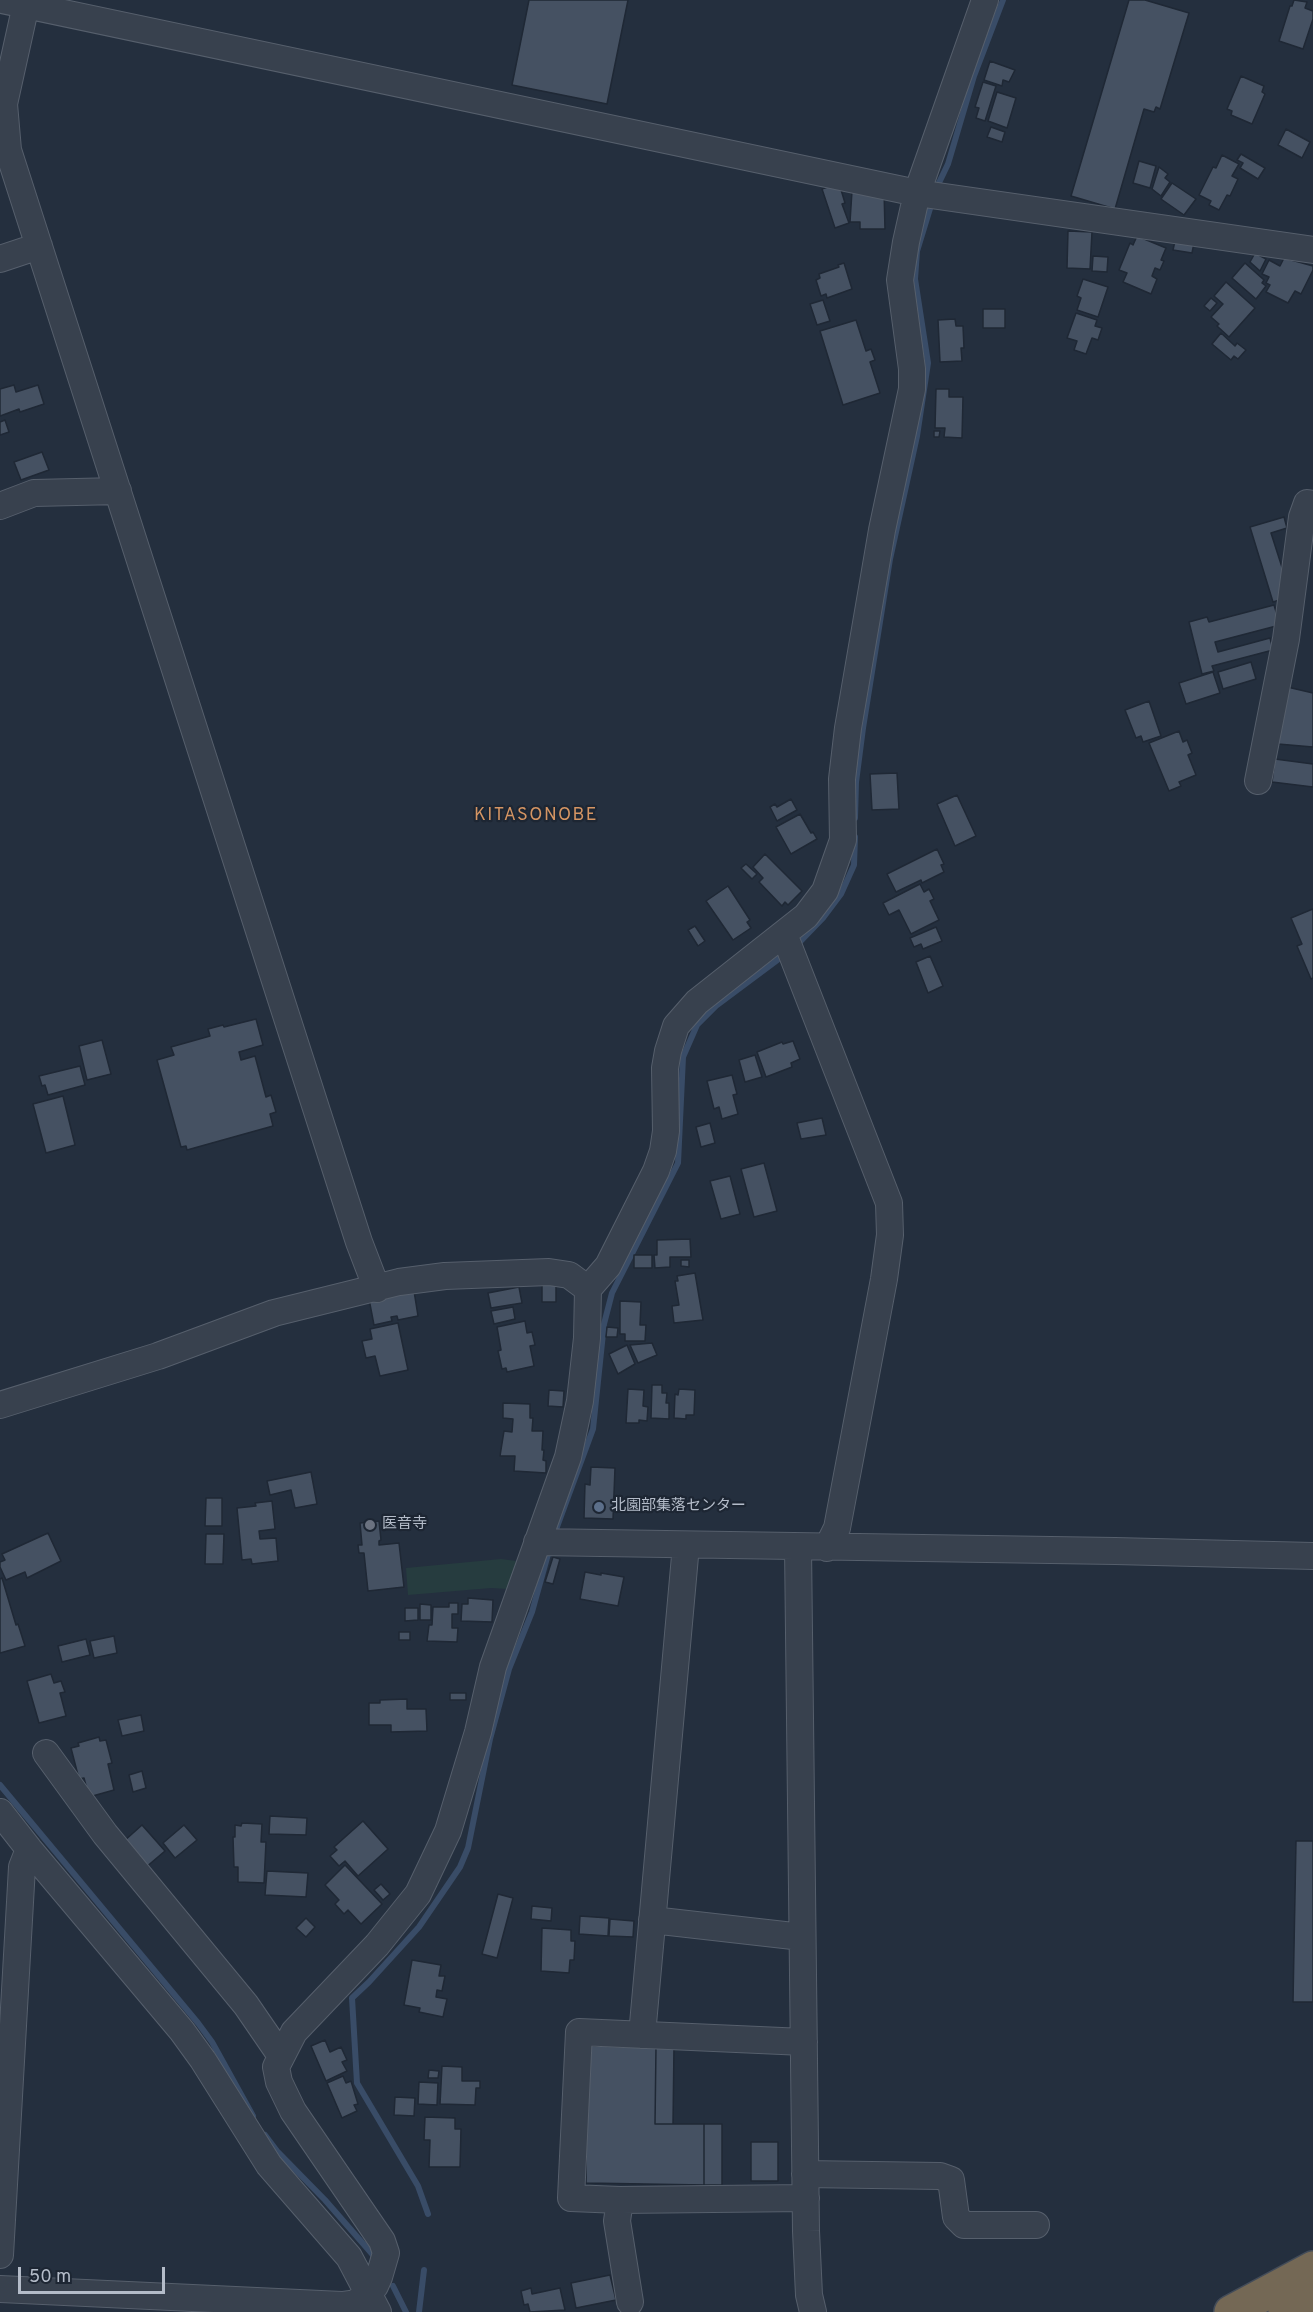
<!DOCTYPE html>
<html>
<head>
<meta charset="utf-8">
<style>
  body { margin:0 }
  #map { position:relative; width:1313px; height:2312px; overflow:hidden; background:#242f3e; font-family:Overpass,sans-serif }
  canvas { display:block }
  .scale { position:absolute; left:18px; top:2267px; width:147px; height:27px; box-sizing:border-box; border:3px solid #b4bcc9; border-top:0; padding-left:8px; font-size:18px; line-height:21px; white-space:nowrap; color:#b4bcc9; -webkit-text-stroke:4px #1d2633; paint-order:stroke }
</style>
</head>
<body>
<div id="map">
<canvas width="1313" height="2312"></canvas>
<div class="scale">50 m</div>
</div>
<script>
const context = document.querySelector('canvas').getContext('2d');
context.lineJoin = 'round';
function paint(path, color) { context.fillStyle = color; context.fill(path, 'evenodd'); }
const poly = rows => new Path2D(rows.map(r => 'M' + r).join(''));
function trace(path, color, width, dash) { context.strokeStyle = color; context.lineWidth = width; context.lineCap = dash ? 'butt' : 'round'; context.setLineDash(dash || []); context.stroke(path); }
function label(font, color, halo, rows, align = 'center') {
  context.font = font + ' Overpass,"Noto Sans JP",sans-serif'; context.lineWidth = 4.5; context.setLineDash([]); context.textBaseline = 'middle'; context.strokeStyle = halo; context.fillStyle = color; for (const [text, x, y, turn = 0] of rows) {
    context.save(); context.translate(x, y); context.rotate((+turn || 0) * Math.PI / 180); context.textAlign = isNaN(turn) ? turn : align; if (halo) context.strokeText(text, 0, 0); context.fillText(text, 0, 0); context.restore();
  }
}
const green = poly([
  [501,1559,516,1561,508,1589,491,1588,408,1595,406,1568]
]);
const stream = poly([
  [936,189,948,164,974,76,1003,0],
  [855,818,856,782,863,728,890,559,917,436,928,363,915,279,917,251,932,202],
  [795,947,823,918,841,894,854,865,855,837],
  [554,1535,593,1429,604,1324,612,1293,678,1163,683,1057,697,1025,717,1005,784,955],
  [0,1785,198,2023,212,2042,253,2116],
  [265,2135,277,2151,325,2200,373,2255],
  [428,2214,418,2186,357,2083,352,1998,369,1982,419,1927,460,1867,468,1848,490,1739,509,1669,532,1612,550,1547],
  [393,2286,406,2312],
  [419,2312,424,2270]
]);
const building = poly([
  [529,0,628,0,607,104,512,85,529,0],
  [1129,0,1145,0,1189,13,1160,109,1156,107,1154,112,1144,109,1115,209,1071,196,1129,0],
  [1294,0,1307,2,1305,8,1313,11,1313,19,1303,49,1279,41,1290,6,1292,6,1294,0],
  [990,61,1015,70,1009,82,1003,80,1002,86,984,80,990,61],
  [1241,76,1264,86,1262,92,1265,94,1252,124,1231,115,1232,111,1227,109,1241,76],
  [983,82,996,86,985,121,976,118,979,108,975,107,983,82],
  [997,92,1016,98,1007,128,988,121,997,92],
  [991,127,1005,132,1002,142,987,137,991,127],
  [1286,129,1310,142,1302,158,1278,145,1286,129],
  [1241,154,1265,168,1258,179,1240,168,1243,163,1237,160,1241,154],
  [1222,155,1239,164,1232,176,1238,179,1230,196,1227,195,1219,210,1209,205,1211,201,1199,195,1213,167,1216,168,1222,155],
  [1139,161,1156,166,1150,188,1133,183,1139,161],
  [1159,167,1168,174,1165,178,1170,182,1161,196,1152,189,1159,167],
  [839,183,845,203,842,204,849,223,835,228,822,189,839,183],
  [1172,183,1196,199,1184,215,1161,199,1172,183],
  [884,190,885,229,860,229,860,222,850,222,852,191,884,190],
  [1068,231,1092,232,1090,269,1067,268,1068,231],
  [1137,236,1166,248,1161,260,1164,261,1160,270,1155,268,1152,276,1157,279,1151,294,1123,282,1127,273,1119,270,1130,243,1133,245,1137,236],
  [1175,241,1194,243,1192,253,1173,250,1175,241],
  [1255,253,1266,259,1260,271,1250,262,1255,253],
  [1093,256,1108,257,1107,272,1092,271,1093,256],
  [1284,258,1313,266,1313,270,1301,294,1295,291,1288,303,1266,292,1270,285,1266,283,1269,277,1262,274,1269,260,1280,266,1284,258],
  [844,263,852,289,827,298,826,294,821,296,816,280,820,278,819,274,839,267,838,265,844,263],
  [1245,263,1264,280,1262,283,1266,286,1256,299,1232,278,1245,263],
  [1083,279,1108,287,1098,317,1077,310,1081,298,1077,296,1083,279],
  [1226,282,1255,308,1229,337,1217,326,1219,324,1211,317,1223,304,1214,296,1226,282],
  [1211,298,1217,303,1210,311,1204,306,1211,298],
  [823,300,830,321,817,325,810,304,823,300],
  [983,309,1005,309,1005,328,983,328,983,309],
  [1076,313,1097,320,1095,326,1102,328,1098,340,1092,338,1086,354,1074,350,1077,341,1067,338,1076,313],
  [955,319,956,326,963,326,964,348,961,348,962,361,940,362,938,320,955,319],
  [856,320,866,351,871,349,875,360,870,362,880,393,843,405,820,331,856,320],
  [1221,333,1235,346,1237,343,1246,350,1238,359,1234,356,1231,360,1212,344,1221,333],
  [14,385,16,392,38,385,44,404,20,412,19,409,0,416,0,389,14,385],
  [936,389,949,389,949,397,963,397,962,438,944,437,945,428,935,428,936,389],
  [5,420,9,432,0,435,0,422,5,420],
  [934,431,940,431,939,437,934,437,934,431],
  [42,452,49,470,21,480,14,462,42,452],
  [1284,517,1287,528,1271,533,1288,586,1280,589,1283,599,1273,602,1250,527,1284,517],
  [1274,605,1280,625,1215,642,1218,652,1270,638,1273,650,1212,666,1214,671,1202,674,1189,622,1207,617,1209,622,1274,605],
  [1251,662,1256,679,1223,689,1218,672,1251,662],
  [1213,672,1220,693,1186,704,1179,683,1213,672],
  [1283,686,1313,693,1313,747,1278,744,1283,686],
  [1149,701,1161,736,1143,742,1141,736,1136,738,1125,710,1149,701],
  [1179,731,1183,742,1187,740,1192,753,1188,755,1196,775,1179,782,1181,786,1169,791,1149,743,1179,731],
  [1275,759,1313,764,1313,787,1272,782,1275,759],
  [897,773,899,809,872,810,870,774,897,773],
  [957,795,976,836,955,846,937,804,957,795],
  [791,799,797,810,777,821,770,807,775,804,777,807,791,799],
  [800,814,811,833,813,832,817,839,791,854,776,827,800,814],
  [937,849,944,864,941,865,944,872,922,883,921,880,896,892,887,874,937,849],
  [765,854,802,891,788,905,785,902,782,906,759,882,763,878,753,867,765,854],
  [746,864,757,874,752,879,741,868,746,864],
  [920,884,924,892,929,889,934,899,930,901,939,920,911,934,899,910,889,915,883,903,920,884],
  [728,886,750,920,747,922,751,928,733,940,706,901,728,886],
  [1313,909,1313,978,1311,979,1297,946,1302,944,1291,918,1313,909],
  [695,926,705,941,698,946,688,930,695,926],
  [936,927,942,941,923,949,921,944,914,947,910,938,936,927],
  [930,956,943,986,928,993,916,962,930,956],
  [256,1019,263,1045,239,1052,241,1060,255,1056,266,1097,271,1095,276,1112,270,1114,273,1126,187,1150,186,1146,181,1147,157,1060,174,1055,171,1047,210,1036,208,1029,223,1025,224,1027,256,1019],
  [102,1040,111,1074,87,1080,79,1046,102,1040],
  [793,1041,800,1059,791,1063,792,1067,766,1077,757,1052,782,1042,783,1044,793,1041],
  [755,1055,762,1077,745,1082,739,1060,755,1055],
  [80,1066,85,1085,48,1095,45,1085,42,1086,39,1076,80,1066],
  [732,1075,737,1094,733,1095,738,1114,722,1119,719,1107,714,1109,707,1081,732,1075],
  [63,1096,75,1145,46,1153,33,1104,63,1096],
  [822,1118,826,1135,801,1139,797,1123,822,1118],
  [710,1123,715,1143,701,1147,696,1127,710,1123],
  [764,1163,777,1211,754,1217,741,1169,764,1163],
  [730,1176,740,1214,721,1219,710,1181,730,1176],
  [690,1239,691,1257,670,1257,670,1267,655,1268,654,1255,657,1255,657,1240,690,1239],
  [634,1255,652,1255,652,1268,634,1268,634,1255],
  [681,1260,689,1260,689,1267,681,1266,681,1260],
  [695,1273,703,1320,674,1323,672,1306,679,1305,675,1281,678,1281,677,1276,695,1273],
  [542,1280,556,1280,556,1302,542,1302,542,1280],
  [519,1287,522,1303,491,1308,488,1293,519,1287],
  [414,1291,418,1316,398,1320,397,1316,391,1317,392,1321,374,1325,369,1299,414,1291],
  [620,1301,641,1302,640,1325,646,1325,645,1341,625,1341,625,1334,620,1334,620,1301],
  [513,1307,515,1319,494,1324,491,1311,513,1307],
  [525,1321,527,1333,532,1332,535,1345,530,1346,534,1366,507,1372,506,1368,502,1369,498,1351,501,1350,497,1327,525,1321],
  [398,1323,408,1370,380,1376,375,1356,366,1358,362,1341,372,1339,370,1329,398,1323],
  [607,1327,618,1328,617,1337,606,1337,607,1327],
  [652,1343,657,1355,638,1363,630,1345,652,1343],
  [627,1345,635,1364,618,1374,609,1354,627,1345],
  [652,1385,662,1385,662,1393,667,1393,666,1403,669,1403,669,1419,651,1418,652,1385],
  [628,1389,644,1390,643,1406,648,1407,647,1421,639,1420,639,1423,626,1423,628,1389],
  [679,1389,695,1390,694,1415,686,1415,686,1419,674,1418,675,1394,678,1395,679,1389],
  [549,1390,564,1391,563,1407,548,1406,549,1390],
  [503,1403,530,1404,530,1418,533,1418,532,1431,543,1431,542,1450,544,1450,543,1460,546,1461,546,1473,514,1471,515,1456,500,1456,504,1431,512,1432,513,1419,503,1418,503,1403],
  [591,1467,615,1468,613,1519,584,1518,585,1484,590,1485,591,1467],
  [311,1472,317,1504,295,1508,291,1490,270,1495,267,1481,311,1472],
  [206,1498,222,1498,222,1526,205,1526,206,1498],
  [272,1501,275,1529,259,1531,260,1539,276,1538,278,1561,252,1564,251,1559,242,1560,237,1508,256,1506,255,1503,272,1501],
  [379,1521,381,1540,379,1541,379,1545,399,1543,404,1587,368,1591,364,1553,359,1553,358,1545,362,1545,360,1523,379,1521],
  [48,1533,61,1561,27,1578,25,1572,6,1580,0,1567,0,1562,5,1560,2,1554,48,1533],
  [206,1534,224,1534,223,1564,205,1564,206,1534],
  [553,1557,560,1559,553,1584,545,1582,553,1557],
  [585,1572,601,1575,601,1573,624,1577,618,1606,580,1599,585,1572],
  [2,1578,16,1625,18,1624,25,1646,0,1653,0,1579,2,1578],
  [468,1598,493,1600,492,1622,461,1621,462,1604,468,1604,468,1598],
  [449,1603,458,1603,458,1614,452,1614,452,1628,458,1628,457,1642,427,1641,429,1625,432,1625,433,1607,449,1607,449,1603],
  [420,1604,431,1605,431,1620,420,1620,420,1604],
  [405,1608,418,1608,418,1620,405,1621,405,1608],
  [399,1632,410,1632,410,1640,399,1640,399,1632],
  [114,1636,117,1653,94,1658,90,1641,114,1636],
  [86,1639,90,1655,62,1662,58,1646,86,1639],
  [51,1674,54,1683,61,1681,65,1692,60,1693,66,1716,39,1723,27,1681,51,1674],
  [450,1693,466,1693,466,1700,450,1700,450,1693],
  [407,1699,407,1709,426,1709,427,1731,391,1732,391,1725,369,1725,369,1703,380,1703,380,1700,407,1699],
  [141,1715,144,1731,122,1736,118,1720,141,1715],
  [99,1737,100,1741,106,1740,112,1763,108,1764,114,1790,89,1797,84,1778,79,1779,71,1748,79,1746,78,1743,99,1737],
  [142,1771,146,1788,133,1792,129,1775,142,1771],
  [270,1816,307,1818,306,1835,269,1834,270,1816],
  [363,1821,388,1849,358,1876,345,1861,339,1866,330,1856,337,1850,334,1847,363,1821],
  [242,1823,262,1824,261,1842,266,1842,264,1883,238,1882,238,1867,234,1867,233,1837,235,1837,235,1825,241,1826,242,1823],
  [142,1825,165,1851,145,1868,123,1842,142,1825],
  [184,1825,197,1840,175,1858,163,1843,184,1825],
  [1296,1841,1313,1841,1313,2002,1293,2002,1296,1841],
  [345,1865,382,1904,361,1924,348,1910,344,1914,335,1904,339,1900,325,1885,345,1865],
  [267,1871,308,1873,306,1897,265,1895,267,1871],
  [381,1884,390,1894,383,1900,374,1890,381,1884],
  [498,1894,513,1898,497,1958,482,1954,498,1894],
  [532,1906,552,1908,551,1921,531,1919,532,1906],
  [580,1916,609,1918,608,1936,579,1934,580,1916],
  [306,1918,315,1927,306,1937,296,1928,306,1918],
  [610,1919,634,1921,633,1937,609,1936,610,1919],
  [542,1928,571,1930,571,1941,575,1941,574,1960,570,1960,569,1973,541,1971,542,1928],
  [412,1960,441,1965,439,1976,445,1976,442,1991,437,1990,436,1997,447,1999,443,2017,419,2012,420,2008,404,2005,412,1960],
  [325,2040,330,2052,341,2047,347,2060,342,2062,347,2071,326,2081,311,2046,325,2040],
  [587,2046,656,2047,655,2124,704,2124,704,2185,586,2183,587,2046],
  [656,2047,674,2047,673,2124,655,2124,656,2047],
  [442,2066,462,2067,462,2081,480,2081,480,2088,476,2088,475,2105,440,2104,442,2066],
  [429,2070,439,2071,438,2078,428,2078,429,2070],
  [343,2076,346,2083,351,2081,358,2104,354,2105,357,2111,342,2118,327,2083,343,2076],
  [419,2082,438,2083,437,2105,418,2104,419,2082],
  [395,2097,415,2098,414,2116,394,2115,395,2097],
  [425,2117,455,2118,455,2129,461,2129,460,2167,429,2167,430,2140,424,2140,425,2117],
  [704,2124,722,2124,722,2185,704,2185,704,2124],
  [751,2142,778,2142,778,2181,751,2181,751,2142],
  [610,2275,616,2300,576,2308,571,2283,610,2275],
  [531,2288,532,2294,560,2288,565,2310,530,2312,528,2304,524,2305,521,2291,531,2288]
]);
const minor = poly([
  [2,0,917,193,1313,250],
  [27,0,4,104,8,150,359,1242,377,1289],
  [0,259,39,246],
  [0,506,34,493,118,491],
  [1258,781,1286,639,1302,517,1307,503,1313,504],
  [784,934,889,1203,890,1235,884,1279,837,1528,827,1548],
  [0,1405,158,1356,274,1313,399,1282,445,1276,549,1272,569,1275,588,1289],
  [537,1542,1115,1551,1313,1556],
  [798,1547,806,2231,809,2295,813,2312],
  [46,1753,105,1834,246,2005,281,2056],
  [0,1812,29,1849,182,2031,203,2060,269,2165,349,2257,378,2312],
  [652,1920,802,1937],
  [642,2035,686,1545],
  [804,2042,579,2032,571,2198,620,2200,806,2198],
  [805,2174,940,2176,951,2180,956,2217,964,2225,1036,2225],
  [620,2200,617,2221,630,2302],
  [0,2255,22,1867,29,1849],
  [0,2289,342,2305,356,2303,375,2286,379,2277,386,2253,382,2241,293,2111,279,2082,276,2067,294,2032,377,1945,418,1894,448,1831,478,1732,493,1667,568,1457,580,1401,587,1338,588,1289,608,1266,656,1171,663,1151,666,1131,665,1068,668,1051,676,1026,697,1002,806,916,825,891,843,840,842,779,848,728,882,530,912,389,912,369,900,280,906,242,917,193,985,0]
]);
const highway = poly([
  [1231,2312,1313,2268],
  [1285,2312,1313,2297]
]);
const markers = [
  [599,1507,6,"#5c6f8a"],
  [370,1525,6,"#6b7280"]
];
const poiNames = [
  ["北園部集落センター",611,1507],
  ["医音寺",382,1525]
];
const quarterNames = [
  ["KITASONOBE",536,816]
];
paint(green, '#263c3f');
trace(stream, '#394c67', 6);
paint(building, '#455162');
trace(building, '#1f2835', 1.5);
trace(minor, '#565f6c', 28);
trace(highway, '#434c59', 36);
trace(minor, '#38414e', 26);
trace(highway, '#746855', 33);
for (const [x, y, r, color] of markers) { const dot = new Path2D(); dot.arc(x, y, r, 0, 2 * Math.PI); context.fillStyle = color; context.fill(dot); trace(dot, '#1d2633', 2); }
label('15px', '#b4bcc9', '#1d2633', poiNames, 'left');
context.letterSpacing = '1.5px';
label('18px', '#d59563', '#1d2633', quarterNames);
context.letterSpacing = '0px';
</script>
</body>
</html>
